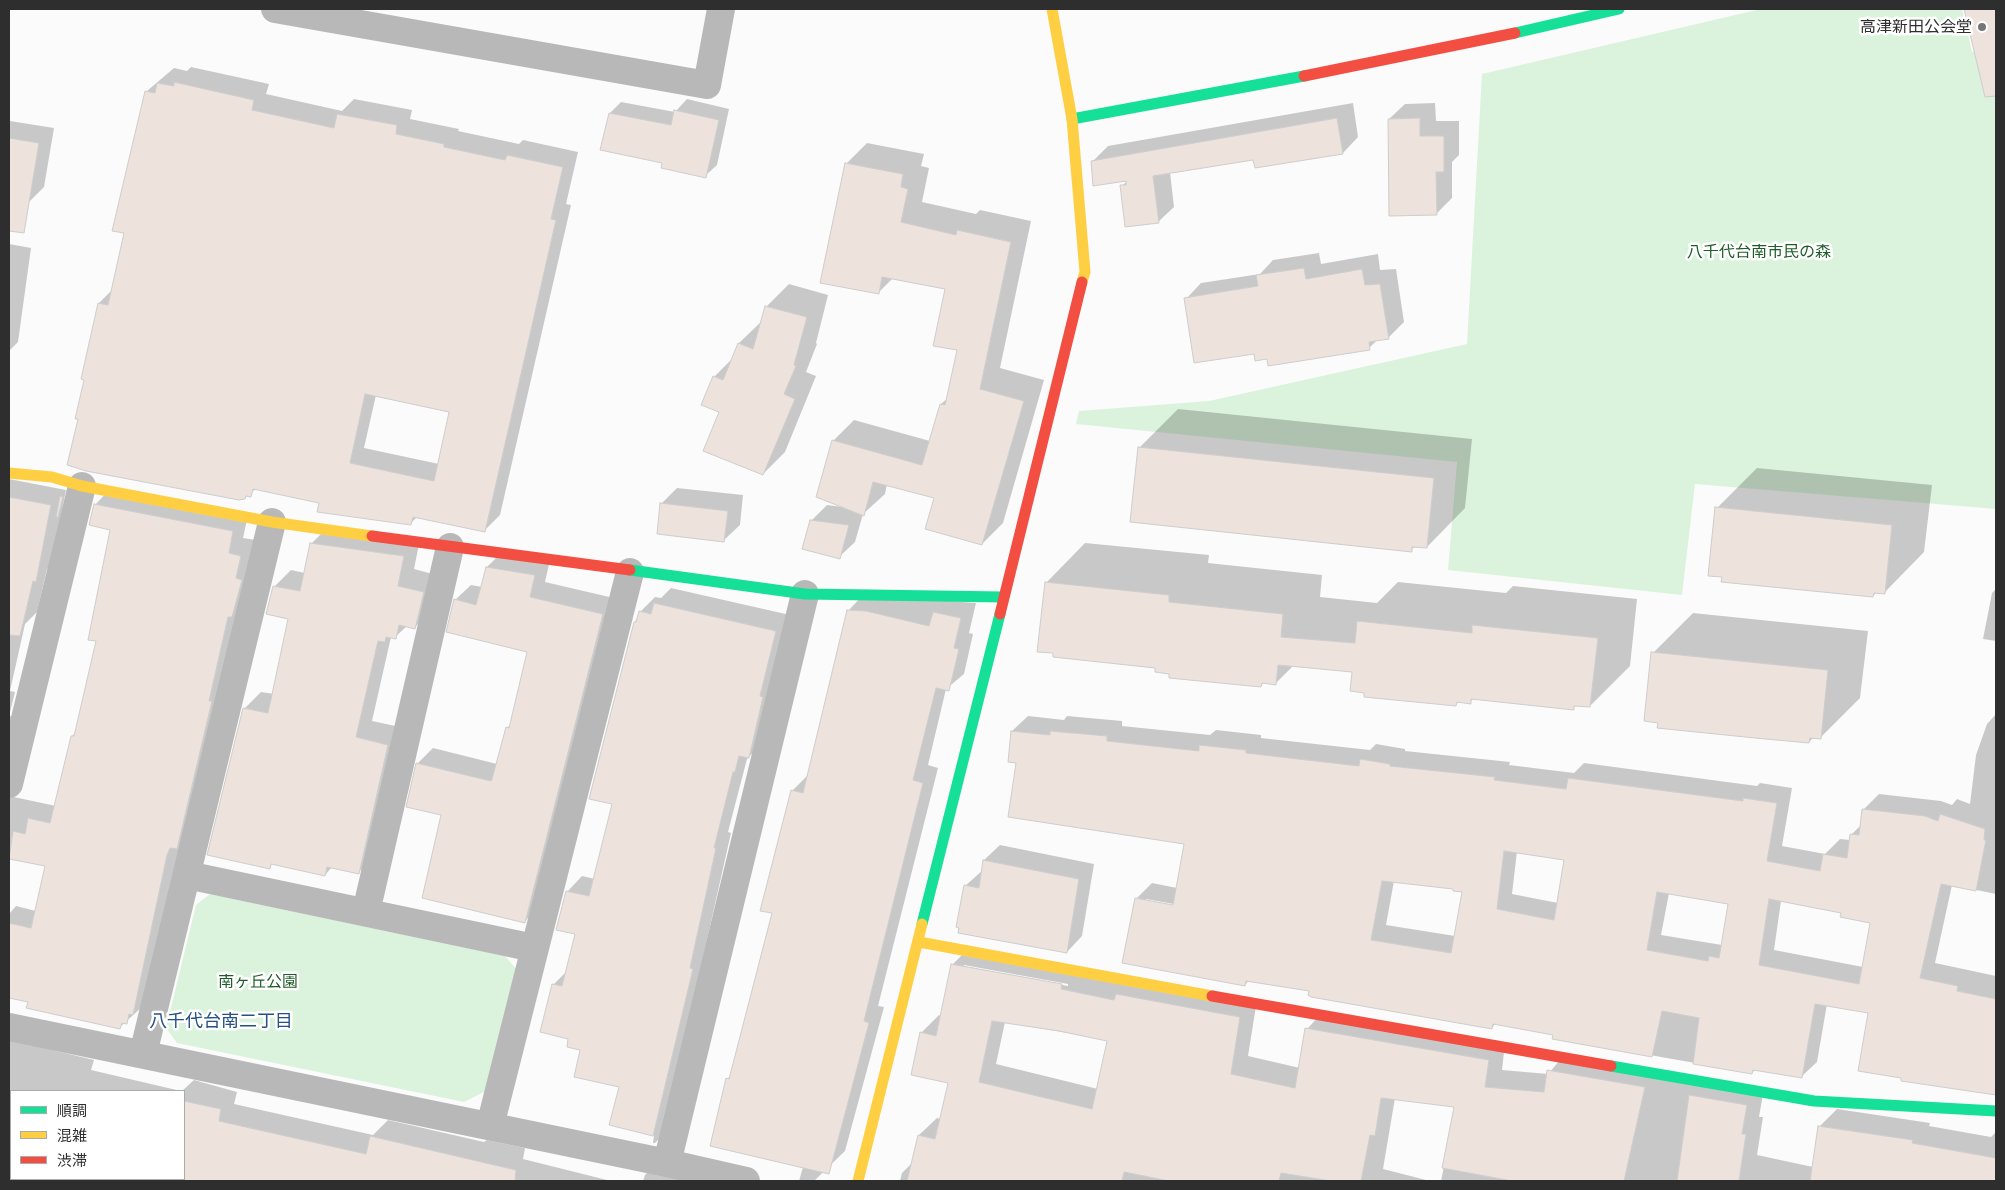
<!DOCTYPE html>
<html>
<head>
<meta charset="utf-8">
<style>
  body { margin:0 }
  #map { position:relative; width:2005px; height:1190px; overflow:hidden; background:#fbfbfb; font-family:Ubuntu,"Noto Sans JP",sans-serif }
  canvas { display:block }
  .frame { position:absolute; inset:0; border:10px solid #2e2e2f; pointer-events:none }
  .legend { position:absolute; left:10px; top:1090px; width:175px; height:90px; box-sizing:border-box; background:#fff; border:1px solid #ababac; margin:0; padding:6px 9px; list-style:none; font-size:15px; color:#2e2e2f }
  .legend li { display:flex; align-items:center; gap:10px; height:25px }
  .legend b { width:25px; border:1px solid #ababac }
</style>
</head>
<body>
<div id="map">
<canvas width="2005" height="1190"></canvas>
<div class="frame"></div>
<ul class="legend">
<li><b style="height:6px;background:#16e098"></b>順調</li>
<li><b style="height:6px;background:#ffcf43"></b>混雑</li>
<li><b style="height:6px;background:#f24e42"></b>渋滞</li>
</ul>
</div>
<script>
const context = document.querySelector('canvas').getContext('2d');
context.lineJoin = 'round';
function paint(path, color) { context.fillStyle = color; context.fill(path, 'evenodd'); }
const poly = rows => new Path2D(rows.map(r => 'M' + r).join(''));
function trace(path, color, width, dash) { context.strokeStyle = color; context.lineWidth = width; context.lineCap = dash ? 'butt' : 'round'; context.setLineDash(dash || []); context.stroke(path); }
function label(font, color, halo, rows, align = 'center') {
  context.font = font + ' Ubuntu,"Noto Sans JP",sans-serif'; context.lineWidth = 5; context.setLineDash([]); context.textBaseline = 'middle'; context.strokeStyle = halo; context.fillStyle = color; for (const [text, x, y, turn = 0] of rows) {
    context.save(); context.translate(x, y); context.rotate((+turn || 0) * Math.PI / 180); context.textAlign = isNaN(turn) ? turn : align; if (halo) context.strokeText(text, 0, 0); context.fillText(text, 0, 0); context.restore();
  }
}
const green = poly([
  [1761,9,1962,9,1972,52,1996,46,1996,509,1695,484,1682,595,1448,570,1457,462,1076,424,1079,411,1209,401,1467,344,1482,74],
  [210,894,505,956,517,970,486,1091,464,1102,177,1043,166,1028,196,905]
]);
const shadow = poly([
  [1965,9,1996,9,1996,43,1975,48],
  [191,67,269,84,266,94,342,111,354,99,412,110,410,119,459,129,458,131,519,144,523,140,578,152,566,204,571,205,500,515,484,531,417,517,410,524,257,488,244,498,79,419,99,303,112,290,125,232,147,91,174,68,187,71],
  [376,395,451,412,439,464,364,448],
  [687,99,729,109,717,165,705,176,610,113,621,102,675,112],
  [1353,103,1358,137,1343,153,1254,158,1170,172,1174,207,1158,222,1122,186,1129,179,1093,161,1108,146],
  [1435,103,1436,121,1459,121,1459,155,1452,162,1452,198,1436,214,1389,119,1405,104],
  [10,121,54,128,44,187,28,203,9,200],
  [867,143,924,154,921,166,929,168,922,202,976,214,980,210,1031,221,1000,368,1044,380,1003,523,982,544,936,497,887,484,885,494,863,514,855,542,839,557,811,521,827,505,843,507,833,441,854,420,930,441,941,404,949,397,959,349,947,288,893,278,878,293,846,164],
  [9,244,31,248,18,342,9,351],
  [1319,253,1321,264,1378,254,1380,270,1396,269,1404,322,1388,338,1378,339,1369,348,1268,357,1255,353,1186,299,1201,283,1260,274,1273,260],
  [789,284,828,295,816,343,817,344,806,372,816,376,785,452,763,474,721,411,714,377,734,357,739,343,762,321,767,306],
  [1178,409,1472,439,1465,508,1427,547,1416,546,1411,550,1139,448],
  [1757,468,1932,485,1924,552,1884,593,1877,592,1873,596,1717,508],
  [9,479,66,490,51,565,47,569,37,612,25,624,10,691,15,692,9,716,16,717,9,751],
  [677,488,743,495,740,525,724,540,662,503],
  [110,489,248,515,243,538,256,540,142,1007,120,1027,9,996,9,914,16,906,36,911,47,865,9,857,9,796,56,806,72,736,77,731,97,640,111,529,95,505],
  [328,527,420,539,414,569,440,576,432,611,415,627,407,626,395,637,391,637,372,721,405,728,375,856,358,873,332,867,325,875,273,863,269,867,244,709,261,692,274,694,290,618,274,587,291,570,305,573,311,544],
  [1085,543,1209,555,1208,563,1322,575,1320,597,1377,603,1398,582,1506,593,1513,586,1637,599,1630,666,1590,706,1576,705,1573,708,1474,698,1470,702,1459,701,1456,705,1353,670,1294,665,1276,683,1264,682,1261,686,1171,673,1157,667,1046,583],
  [502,552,550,560,545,582,618,599,540,906,525,921,443,814,417,764,433,748,497,764,507,728,512,723,529,652,455,600,471,585,482,587,487,567],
  [671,588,790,615,764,741,747,759,728,832,731,833,704,953,670,1128,655,1143,653,1143,654,1135,610,1124,620,1086,569,1038,553,985,567,971,576,933,567,892,582,876,595,879,613,803,635,622,640,612,655,597,661,598],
  [1996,589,1996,641,1983,639,1992,593],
  [863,595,976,603,969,633,973,634,964,674,946,689,928,765,938,768,878,1006,884,1007,845,1151,814,1181,799,1181,803,1167,727,1079,732,1075,773,912,792,791,808,775,848,611],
  [1693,613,1868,631,1860,698,1820,738,1814,737,1809,742,1653,653],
  [1996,714,1996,894,1952,885,1935,963,1996,976,1996,1081,1962,1081,1869,1012,1827,1004,1817,1062,1801,1077,1756,1069,1752,1073,1553,1038,1554,1034,1496,1023,1492,1028,1310,990,1249,980,1245,985,1136,899,1152,883,1177,888,1185,843,1017,762,1012,731,1028,716,1064,720,1067,716,1122,721,1122,726,1210,735,1216,730,1261,735,1261,738,1370,750,1376,744,1405,749,1405,751,1510,762,1509,765,1574,773,1584,763,1757,786,1760,783,1792,788,1782,846,1825,854,1840,839,1850,840,1851,835,1862,824,1864,809,1879,794,1941,801,1952,805,1957,799,1970,804,1976,755,1987,724],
  [1517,851,1566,859,1558,903,1512,894],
  [1394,881,1455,888,1463,891,1455,936,1386,925],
  [1669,893,1729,903,1722,945,1661,935],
  [1146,899,1179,905,1178,908,1146,901],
  [1781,901,1842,912,1871,922,1863,967,1774,950],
  [1000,845,1094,864,1082,936,1067,952,965,886,983,870,984,860],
  [970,947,1257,1000,1248,1056,1300,1068,1307,1029,1324,1011,1505,1043,1502,1070,1548,1074,1566,1053,1764,1088,1759,1117,1763,1117,1757,1155,1813,1167,1820,1126,1837,1109,1930,1123,1929,1126,1991,1137,1996,1132,1996,1181,1441,1181,1456,1106,1395,1098,1383,1169,1430,1181,900,1181,902,1173,913,1162,919,1135,937,1118,941,1119,950,1082,921,1033,939,1015,941,1016,953,964],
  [964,965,1068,984,1068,986,964,967],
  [1005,1022,1108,1040,1098,1089,996,1064],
  [9,1039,45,1046,44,1048,94,1060,91,1070,181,1091,11,1091,11,1177,9,1177],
  [194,1080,237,1092,234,1104,373,1135,388,1120,484,1142,487,1140,525,1148,523,1159,611,1181,29,1181,18,1179,184,1179,182,1091],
  [661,1158,702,1181,643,1181,645,1175]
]);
const building = poly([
  [1964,9,1996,9,1996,96,1985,97,1964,9],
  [174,82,254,100,252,110,334,128,337,114,397,125,396,134,444,144,444,147,505,160,507,155,563,167,551,219,556,220,485,532,413,517,411,525,317,512,319,503,253,489,251,497,246,496,245,499,239,500,86,471,67,465,78,419,75,419,84,380,81,379,98,303,108,305,124,233,112,231,145,91,155,93,157,83,174,86,174,82],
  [365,394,449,412,434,481,350,463,365,394],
  [674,110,719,120,706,178,661,168,662,163,600,150,609,113,671,125,674,110],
  [1337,118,1343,154,1255,168,1253,160,1153,176,1159,223,1125,227,1120,185,1126,185,1126,181,1093,186,1091,161,1337,118],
  [1420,118,1420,136,1444,136,1444,172,1436,172,1437,215,1389,216,1388,119,1420,118],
  [9,138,39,143,24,233,9,231,9,138],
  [845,163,903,174,901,187,908,189,901,222,956,235,957,230,1011,242,980,389,1024,401,982,545,925,529,934,498,873,482,864,516,816,497,832,440,922,465,940,404,945,405,957,350,933,346,945,289,882,277,879,294,820,283,845,163],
  [1304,268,1306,279,1362,269,1365,285,1380,284,1389,339,1369,342,1370,350,1268,366,1267,359,1255,361,1254,354,1194,363,1184,298,1258,286,1256,275,1304,268],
  [765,306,807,317,794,365,796,366,784,394,795,399,763,475,703,451,719,412,701,405,713,376,723,380,738,343,753,349,765,306],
  [1138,447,1434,478,1427,548,1412,547,1412,552,1130,522,1138,447],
  [60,496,63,497,58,517,56,517,60,496],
  [9,497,51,505,36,582,33,581,20,636,9,635,9,497],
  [660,503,728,511,724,542,657,534,660,503],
  [94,504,233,531,229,553,241,556,236,578,242,580,232,617,228,617,209,701,212,701,177,849,170,848,167,855,133,1015,129,1014,127,1024,122,1023,120,1029,26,1008,28,1002,9,998,9,923,31,928,45,866,9,859,13,831,25,834,28,818,50,823,71,736,74,736,96,641,88,640,110,530,89,525,94,504],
  [1715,507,1892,525,1885,594,1874,593,1873,597,1721,582,1722,577,1708,576,1715,507],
  [810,520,849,525,840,559,802,549,810,520],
  [310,543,404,556,398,586,424,592,415,629,399,625,396,639,386,637,385,642,378,641,356,737,388,745,359,874,327,867,325,876,271,864,270,869,207,855,243,708,268,713,288,619,266,614,273,586,300,591,310,543],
  [486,567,535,575,530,597,603,614,525,923,422,898,441,815,406,807,416,763,491,781,492,779,506,727,509,728,527,652,446,632,454,599,476,605,486,567],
  [1045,582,1169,595,1169,602,1283,614,1281,637,1355,643,1357,621,1472,633,1472,625,1598,638,1590,707,1574,706,1574,710,1471,699,1471,704,1457,702,1456,706,1364,697,1364,693,1350,691,1352,672,1278,665,1276,685,1262,683,1261,687,1169,678,1169,674,1155,672,1155,668,1053,657,1053,653,1037,652,1045,582],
  [654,603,776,631,760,696,763,697,749,758,739,756,735,772,733,772,714,848,716,848,690,968,693,969,653,1136,609,1125,619,1087,574,1077,580,1050,567,1047,568,1039,540,1032,552,984,562,986,575,934,556,930,566,891,589,896,612,804,589,799,634,622,636,622,639,611,651,614,654,603],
  [847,610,866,611,929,626,933,612,961,618,954,648,959,649,949,691,936,688,913,780,923,783,864,1021,869,1023,829,1174,710,1146,726,1078,729,1079,772,913,760,911,791,790,803,793,847,610],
  [1651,652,1828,670,1821,739,1810,738,1809,743,1755,738,1657,728,1658,723,1644,721,1651,652],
  [1011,731,1050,735,1050,731,1107,736,1107,741,1199,751,1199,745,1246,750,1246,753,1359,766,1360,759,1390,764,1390,766,1495,777,1494,780,1566,789,1568,778,1743,801,1743,798,1777,803,1767,861,1820,871,1823,854,1847,858,1850,834,1859,835,1862,809,1925,816,1938,821,1940,814,1985,829,1984,840,1986,840,1976,891,1941,884,1920,978,1958,986,1957,991,1996,999,1996,1095,1901,1081,1901,1078,1858,1071,1868,1013,1815,1004,1802,1078,1753,1070,1752,1074,1693,1064,1699,1018,1662,1011,1652,1057,1552,1039,1553,1035,1493,1024,1492,1029,1311,997,1308,995,1309,991,1246,981,1245,986,1122,963,1135,898,1173,905,1184,844,1008,817,1016,763,1008,762,1011,731],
  [1504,851,1564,860,1554,920,1497,909,1504,851],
  [1382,881,1453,889,1453,891,1462,892,1451,953,1371,940,1382,881],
  [1657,892,1728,904,1719,958,1709,956,1708,961,1647,950,1657,892],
  [1769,899,1841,913,1840,917,1870,923,1859,984,1759,965,1769,899],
  [983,860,1079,879,1067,953,958,933,959,928,956,927,964,885,979,888,983,860],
  [951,964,1062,984,1061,989,1114,1000,1116,994,1240,1017,1231,1074,1295,1088,1305,1028,1489,1060,1485,1087,1544,1092,1547,1070,1645,1087,1624,1181,1512,1181,1442,1168,1454,1107,1381,1098,1375,1136,1370,1135,1361,1181,1331,1181,1281,1173,1279,1181,1169,1181,1124,1172,1122,1181,907,1181,918,1135,935,1139,948,1083,911,1075,920,1032,936,1036,951,964],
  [992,1021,1059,1031,1107,1041,1092,1109,979,1082,992,1021],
  [1689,1095,1747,1105,1742,1134,1746,1134,1739,1181,1677,1181,1689,1095],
  [184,1101,221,1109,219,1121,366,1154,370,1136,516,1170,515,1181,184,1181,184,1101],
  [1818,1126,1913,1140,1912,1143,1996,1158,1996,1181,1810,1181,1818,1126]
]);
const street = poly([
  [275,9,707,85,721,9],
  [9,784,82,486],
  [187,875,534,948],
  [366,912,450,547],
  [9,1027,667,1163,746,1181],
  [143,1054,272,522],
  [490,1126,630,572],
  [667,1163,805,594]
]);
const fast = poly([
  [1515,33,1619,9],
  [1072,119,1304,76],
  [630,570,805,594,1003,597],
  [922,924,1000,614],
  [1611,1066,1814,1101,1996,1111]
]);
const slow = poly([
  [1052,9,1072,119,1085,272,1082,282],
  [9,473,52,477,82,486,272,522,372,536],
  [919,942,1212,996],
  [858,1181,922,924]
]);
const jam = poly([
  [1304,76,1515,33],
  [372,536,630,570],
  [1000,614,1082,282],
  [1212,996,1611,1066]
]);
const markers = [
  [1982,27,5,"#767676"]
];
const poiNames = [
  ["高津新田公会堂",1972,27]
];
const parkNames = [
  ["八千代台南市民の森",1759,252],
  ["南ヶ丘公園",258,982]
];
const neighbourhoodNames = [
  ["八千代台南二丁目",221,1021]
];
paint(green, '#dbf3dc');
paint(shadow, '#0003');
paint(building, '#ede2dc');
trace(building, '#cdcdcd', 1);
trace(street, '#b8b8b8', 28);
trace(fast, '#16e098', 11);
trace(slow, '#ffcf43', 11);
trace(jam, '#f24e42', 11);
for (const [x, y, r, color] of markers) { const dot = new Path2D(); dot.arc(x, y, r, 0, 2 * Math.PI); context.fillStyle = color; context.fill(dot); trace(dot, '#fff', 2); }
label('16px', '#2e2e2f', '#fff', poiNames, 'right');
label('16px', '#1f5d28', '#fff', parkNames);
label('18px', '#255185', '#fff', neighbourhoodNames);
</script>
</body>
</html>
